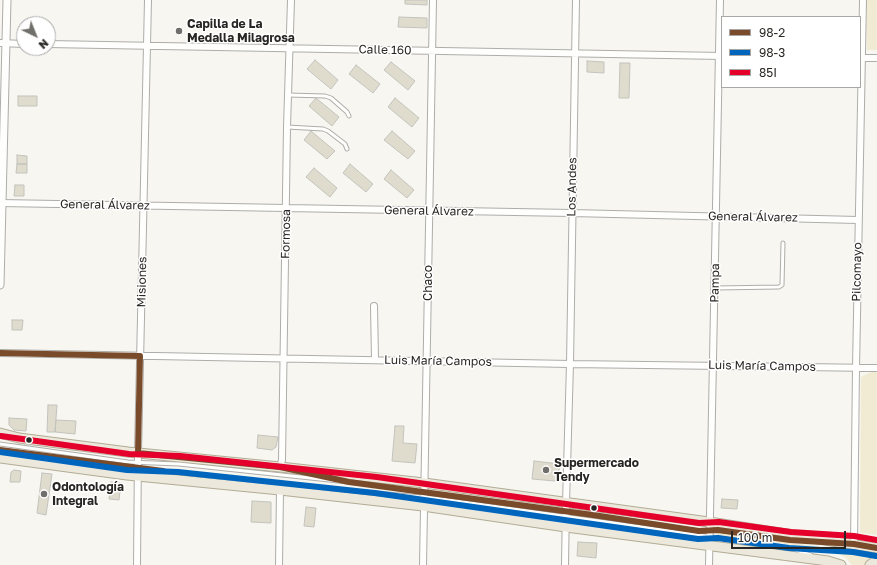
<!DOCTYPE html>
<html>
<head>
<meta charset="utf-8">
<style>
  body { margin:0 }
  #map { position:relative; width:877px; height:565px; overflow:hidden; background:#f7f6f0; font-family:"Golos Text",sans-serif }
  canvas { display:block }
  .legend { position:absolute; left:721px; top:16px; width:140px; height:72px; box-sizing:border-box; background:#fff; border:1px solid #a9a8a7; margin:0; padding:5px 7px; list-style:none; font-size:12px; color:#282623 }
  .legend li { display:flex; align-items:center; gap:8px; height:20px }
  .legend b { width:20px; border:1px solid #a9a8a7 }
  .north { position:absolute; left:16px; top:16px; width:40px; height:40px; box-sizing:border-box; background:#fff; border:1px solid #a9a8a7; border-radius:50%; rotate:137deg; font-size:11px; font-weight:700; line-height:16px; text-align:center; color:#282623 }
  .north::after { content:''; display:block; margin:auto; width:14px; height:18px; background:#706f6b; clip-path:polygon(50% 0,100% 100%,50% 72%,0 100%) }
  .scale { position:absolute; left:731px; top:531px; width:115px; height:18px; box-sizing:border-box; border:2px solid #282623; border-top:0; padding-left:5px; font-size:12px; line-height:14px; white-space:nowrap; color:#282623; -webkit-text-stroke:3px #fff; paint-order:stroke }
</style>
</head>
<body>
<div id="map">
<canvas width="877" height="565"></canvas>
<ul class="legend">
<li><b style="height:5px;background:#7a4b2a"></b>98-2</li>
<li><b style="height:5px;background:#0065bd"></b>98-3</li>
<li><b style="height:5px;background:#e4002b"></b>85I</li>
</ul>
<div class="north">N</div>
<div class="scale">100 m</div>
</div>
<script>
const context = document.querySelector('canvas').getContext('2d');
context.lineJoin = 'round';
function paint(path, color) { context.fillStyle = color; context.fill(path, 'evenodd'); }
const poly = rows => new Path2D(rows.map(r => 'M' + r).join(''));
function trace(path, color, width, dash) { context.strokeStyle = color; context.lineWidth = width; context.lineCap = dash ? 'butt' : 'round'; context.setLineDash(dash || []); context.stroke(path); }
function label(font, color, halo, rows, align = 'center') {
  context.font = font + ' "Golos Text",sans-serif'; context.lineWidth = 3; context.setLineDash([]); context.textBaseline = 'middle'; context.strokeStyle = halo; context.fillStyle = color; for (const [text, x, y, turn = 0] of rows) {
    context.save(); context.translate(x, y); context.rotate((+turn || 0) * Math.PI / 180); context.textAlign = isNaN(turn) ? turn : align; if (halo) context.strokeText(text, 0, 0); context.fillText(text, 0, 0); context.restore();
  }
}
const green = poly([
  [866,0,877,0,877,50,867,50],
  [871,372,877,372,877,535,860,533,861,377],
  [717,532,855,552,874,556,865,565,852,565,846,558,838,553,774,542,717,536]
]);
const building = poly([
  [405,0,427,0,427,5,405,4,405,0],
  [399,17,427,18,427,28,398,27,399,17],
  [315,60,338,80,331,89,307,69,315,60],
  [587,61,604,62,604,73,587,72,587,61],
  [391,62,415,81,408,90,384,70,391,62],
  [620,63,630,63,629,98,619,98,620,63],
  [356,65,380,84,373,93,349,74,356,65],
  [18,96,37,96,37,106,18,106,18,96],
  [316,98,339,117,332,126,309,106,316,98],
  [395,98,419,118,412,127,388,107,395,98],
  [311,131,335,151,327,159,304,140,311,131],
  [392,131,415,151,408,159,384,140,392,131],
  [17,155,27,156,27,164,17,164,17,155],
  [17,164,27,164,27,173,16,173,17,164],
  [350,164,373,184,366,192,343,173,350,164],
  [314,168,337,188,330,197,306,177,314,168],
  [391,170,414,190,407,198,384,179,391,170],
  [15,185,24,185,24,196,14,196,15,185],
  [12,320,23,320,22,330,12,330,12,320],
  [48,405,57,405,55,432,47,432,48,405],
  [9,418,27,419,26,431,14,430,9,425,9,418],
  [56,420,76,421,75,434,55,432,56,420],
  [395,426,404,426,403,443,417,444,415,463,392,461,395,426],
  [258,435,278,437,276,447,272,450,257,448,258,435],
  [534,461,560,464,558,477,555,481,532,479,534,461],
  [14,470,21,471,20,482,10,482,11,472,14,470],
  [42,473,52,474,46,515,37,513,42,473],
  [111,482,121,483,119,500,109,499,111,482],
  [722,499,738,500,737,509,721,508,722,499],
  [252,501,271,502,271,523,251,522,252,501],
  [306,507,316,508,314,527,304,526,306,507],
  [578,542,597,543,596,558,577,556,578,542]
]);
const service = poly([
  [288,95,325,96,331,98,347,112,349,116],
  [287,127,323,129,328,131,345,144,347,149],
  [715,288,779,287,782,285,783,243],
  [0,444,128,462,179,464,376,485,434,494,557,511,593,515,699,531,718,530,805,541],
  [0,450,170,472,316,488,434,498,699,535,796,550,811,555],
  [319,475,333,479]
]);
const minor = poly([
  [0,43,24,44],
  [48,44,722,56],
  [860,58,877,58],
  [0,203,572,213,858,220],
  [374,306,375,360],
  [0,353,570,364,877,368],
  [280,467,282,460,287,127,291,0],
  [854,544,856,368,863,0],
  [137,565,138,453,148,0],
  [279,565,280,490],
  [423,565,433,0],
  [565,565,566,503,570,364,576,0],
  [709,565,720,0]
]);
const tertiary = poly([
  [0,285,7,0]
]);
const primary = poly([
  [0,433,19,438,128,452,280,467,424,483,709,522,877,548],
  [0,458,127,475,280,490,423,506,566,527,828,561,841,565],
  [870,565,877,560]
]);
const bus1 = poly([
  [0,353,140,356,138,453,280,467,349,482,593,515,699,531,718,530,790,540,854,544,877,548],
  [0,450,163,471]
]);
const bus2 = poly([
  [0,452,127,470,178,472,375,493,698,539,718,538,789,548,853,552,876,556]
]);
const bus3 = poly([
  [1,436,129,454,180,456,377,477,699,523,719,522,791,532,854,536,877,540]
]);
const markers = [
  [179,31,4,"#706f6b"],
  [29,440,3.5,"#282623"],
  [546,470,4,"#706f6b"],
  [44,494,4,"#706f6b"],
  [594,508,3.5,"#282623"]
];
const poiNames = [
  ["Capilla de La",187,24],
  ["Medalla Milagrosa",187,38],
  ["Supermercado",554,463],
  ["Tendy",554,477],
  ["Odontología",52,487],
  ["Integral",52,501]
];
const streetNames = [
  ["Calle 160",385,50,1],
  ["Los Andes",572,187,-89],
  ["General Álvarez",105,205,1],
  ["General Álvarez",429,211,1],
  ["General Álvarez",753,217,1],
  ["Formosa",286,234,-89],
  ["Pilcomayo",857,272,-89],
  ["Misiones",142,282,-89],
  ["Chaco",428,283,-90],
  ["Pampa",715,283,-89],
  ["Luis María Campos",438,361,1],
  ["Luis María Campos",762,366,1]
];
paint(green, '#f2ebd4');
paint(building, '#dfdbcd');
trace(building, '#c3c3be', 1);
trace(service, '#aeadaa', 5);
trace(minor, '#aeadaa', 8);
trace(tertiary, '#aeadaa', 9);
trace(primary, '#b2ac96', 11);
trace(service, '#fefefd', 3);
trace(minor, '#fefefd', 6);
trace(tertiary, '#fefefd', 7);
trace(primary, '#ece8dc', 9);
trace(bus1, '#7a4b2a', 6);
trace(bus2, '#0065bd', 6);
trace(bus3, '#e4002b', 6);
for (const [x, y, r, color] of markers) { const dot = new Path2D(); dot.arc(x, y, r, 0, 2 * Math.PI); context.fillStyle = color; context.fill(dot); trace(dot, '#fff', 1.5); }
label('bold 12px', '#282623', '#fff', poiNames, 'left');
label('12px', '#282623', '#fff', streetNames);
</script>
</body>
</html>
